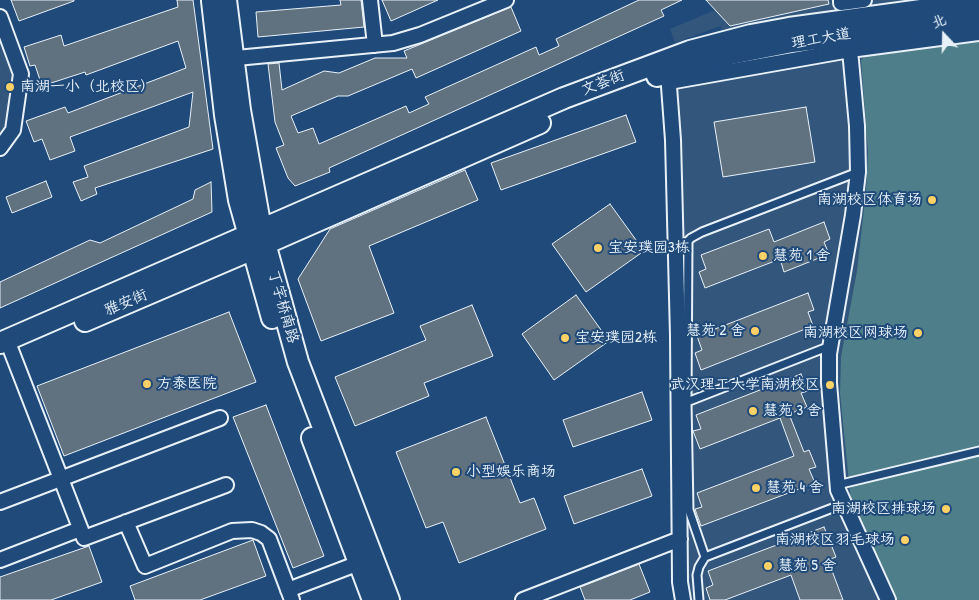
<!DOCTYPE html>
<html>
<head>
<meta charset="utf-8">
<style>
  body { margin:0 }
  #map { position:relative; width:979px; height:600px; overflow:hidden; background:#1f4a7a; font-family:"Patrick Hand","LXGW WenKai TC",sans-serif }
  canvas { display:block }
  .north { position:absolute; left:919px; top:10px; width:50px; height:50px; -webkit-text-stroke:4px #1f4a7a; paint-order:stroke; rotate:339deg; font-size:14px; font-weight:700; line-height:20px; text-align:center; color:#e8f1f8 }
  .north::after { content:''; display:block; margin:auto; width:18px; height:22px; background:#e8f1f8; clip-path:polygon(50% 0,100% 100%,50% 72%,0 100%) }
</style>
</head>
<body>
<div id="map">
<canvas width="979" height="600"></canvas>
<div class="north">北</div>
</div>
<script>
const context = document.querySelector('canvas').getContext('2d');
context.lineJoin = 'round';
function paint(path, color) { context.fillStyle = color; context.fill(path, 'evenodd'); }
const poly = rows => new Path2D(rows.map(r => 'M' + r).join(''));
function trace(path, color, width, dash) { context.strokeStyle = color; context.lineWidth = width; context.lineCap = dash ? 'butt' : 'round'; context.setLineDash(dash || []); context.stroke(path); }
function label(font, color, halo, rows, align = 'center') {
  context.font = font + ' "Patrick Hand","LXGW WenKai TC",sans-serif'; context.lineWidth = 4; context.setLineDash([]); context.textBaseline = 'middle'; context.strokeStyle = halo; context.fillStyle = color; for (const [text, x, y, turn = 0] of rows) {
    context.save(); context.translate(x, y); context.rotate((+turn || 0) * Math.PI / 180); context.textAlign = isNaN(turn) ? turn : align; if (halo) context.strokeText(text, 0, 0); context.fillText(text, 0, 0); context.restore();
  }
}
const built = poly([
  [706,0,924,0,834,11,722,30,720,26,675,43,670,29,715,10],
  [0,17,21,74,13,130,0,148],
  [979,27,979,600,689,600,685,569,677,77]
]);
const green = poly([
  [979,40,979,600,894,600,851,502,840,393,841,357,857,271,866,191,868,152,861,60,867,54]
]);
const building = poly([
  [11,0,74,0,74,1,19,21,11,0],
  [177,0,193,0,213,149,95,188,97,194,81,201,73,182,88,177,84,166,189,127,193,92,70,137,75,151,50,160,42,139,34,142,26,121,65,107,68,113,186,68,178,41,86,75,85,72,42,86,35,65,30,66,24,47,61,35,64,46,178,7,177,0],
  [340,0,361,0,364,27,258,37,256,12,341,5,340,0],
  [382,0,438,0,391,21,382,0],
  [639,0,682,0,661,10,664,16,329,168,330,172,295,186,288,178,276,148,284,145,275,122,268,64,279,63,282,90,324,71,339,73,375,58,407,58,404,51,511,7,521,31,416,78,412,69,348,96,338,96,291,116,298,133,313,128,319,144,406,106,409,113,429,104,425,97,536,47,539,55,559,46,556,39,639,0],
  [706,0,828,0,829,4,730,26,706,0],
  [806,107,815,162,723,177,714,122,806,107],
  [626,115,636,142,501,190,491,163,626,115],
  [465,170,478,200,369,246,394,313,321,341,298,279,330,229,465,170],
  [46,181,52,197,12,213,6,197,46,181],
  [211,182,212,212,0,308,0,282,90,240,100,243,193,199,195,190,211,182],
  [610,204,644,251,586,292,552,244,610,204],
  [824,222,830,239,824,242,829,254,784,272,780,259,705,288,699,272,706,269,701,255,769,229,774,242,824,222],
  [808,293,814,310,808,312,813,326,701,370,695,353,702,350,697,336,808,293],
  [576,295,609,341,554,380,522,334,576,295],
  [472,305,493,356,424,383,429,396,355,426,335,377,426,340,420,326,472,305],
  [229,312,256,382,64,456,37,386,229,312],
  [801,374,808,391,801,393,807,407,789,414,804,452,809,450,816,467,809,469,815,483,701,526,695,509,702,507,697,493,794,456,780,418,700,449,693,431,701,429,696,415,801,374],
  [642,392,652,420,573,447,563,420,642,392],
  [266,405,324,556,293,568,233,417,266,405],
  [486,417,520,503,534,498,546,529,459,563,443,522,426,528,396,452,486,417],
  [642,469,652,496,574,524,564,496,642,469],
  [824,527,836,557,828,560,843,600,800,600,791,575,725,600,710,600,706,588,713,585,708,571,824,527],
  [253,540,266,576,200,600,135,600,130,586,253,540],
  [89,546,102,582,51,600,0,600,0,577,89,546],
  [639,564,650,592,630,600,585,600,580,587,639,564]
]);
const lane = poly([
  [687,402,830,346],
  [837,485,979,451],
  [705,557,689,510,687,402,688,241,691,238,702,232,858,172],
  [699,600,697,575,699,567,705,557,843,504]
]);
const street = poly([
  [370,0,375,45],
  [841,0,841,3,864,0],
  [0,17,21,74,13,130,0,148],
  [850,50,857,126,858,172,853,215,829,354,829,383,838,490,888,600],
  [226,59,393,43,420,35,506,0],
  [668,73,673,140,678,336,680,582,683,600],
  [669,82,850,50,979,33],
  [7,340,84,538,226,485],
  [0,502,220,418],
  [126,522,145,566,232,531,252,530,261,533,269,539,292,600],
  [0,560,80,529],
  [288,590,359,563],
  [523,600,680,539]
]);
const secondary = poly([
  [226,0,240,110,261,229,298,362,389,600],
  [212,1,225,115,239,200,272,318],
  [657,76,731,54,792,42,979,19],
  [85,321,265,244,540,123],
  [0,343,564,98,690,51,751,35,789,28,979,2],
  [312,438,373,600]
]);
const markers = [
  [10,87,5,"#ffd166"],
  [932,200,5,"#ffd166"],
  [598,248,5,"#ffd166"],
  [763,256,5,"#ffd166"],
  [755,331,5,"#ffd166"],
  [918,333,5,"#ffd166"],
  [565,338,5,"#ffd166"],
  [147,384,5,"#ffd166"],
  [830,385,5,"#ffd166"],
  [753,411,5,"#ffd166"],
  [456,472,5,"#ffd166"],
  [756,488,5,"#ffd166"],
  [946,509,5,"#ffd166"],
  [905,540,5,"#ffd166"],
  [768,566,5,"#ffd166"]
];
const streetNames = [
  ["理工大道",821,39,-10],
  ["文荟街",603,83,-21],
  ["雅安街",126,303,-23],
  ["丁字桥南路",283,307,74]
];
const poiNames = [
  ["南湖一小（北校区）",20,87],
  ["南湖校区体育场",922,200,"right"],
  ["宝安璞园3栋",608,248],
  ["慧苑 1 舍",773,256],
  ["慧苑 2 舍",745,331,"right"],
  ["南湖校区网球场",908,333,"right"],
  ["宝安璞园2栋",575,338],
  ["方泰医院",157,384],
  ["武汉理工大学南湖校区",820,385,"right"],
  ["慧苑 3 舍",763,411],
  ["小型娱乐商场",466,472],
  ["慧苑 4 舍",766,488],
  ["南湖校区排球场",936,509,"right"],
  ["南湖校区羽毛球场",895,540,"right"],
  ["慧苑 5 舍",778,566]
];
paint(built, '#32567c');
paint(green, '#4e7e89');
paint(building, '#607180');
trace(building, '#e8f1f8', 1);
trace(lane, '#e8f1f8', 11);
trace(street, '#e8f1f8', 18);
trace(secondary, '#e8f1f8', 24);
trace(lane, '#1f4a7a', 7);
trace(street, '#1f4a7a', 14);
trace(secondary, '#1f4a7a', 20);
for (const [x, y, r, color] of markers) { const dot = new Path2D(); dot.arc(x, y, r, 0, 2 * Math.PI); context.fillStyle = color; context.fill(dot); trace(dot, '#1f4a7a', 2); }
label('15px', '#e8f1f8', '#1f4a7a', streetNames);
label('15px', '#e8f1f8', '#1f4a7a', poiNames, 'left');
</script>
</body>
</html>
